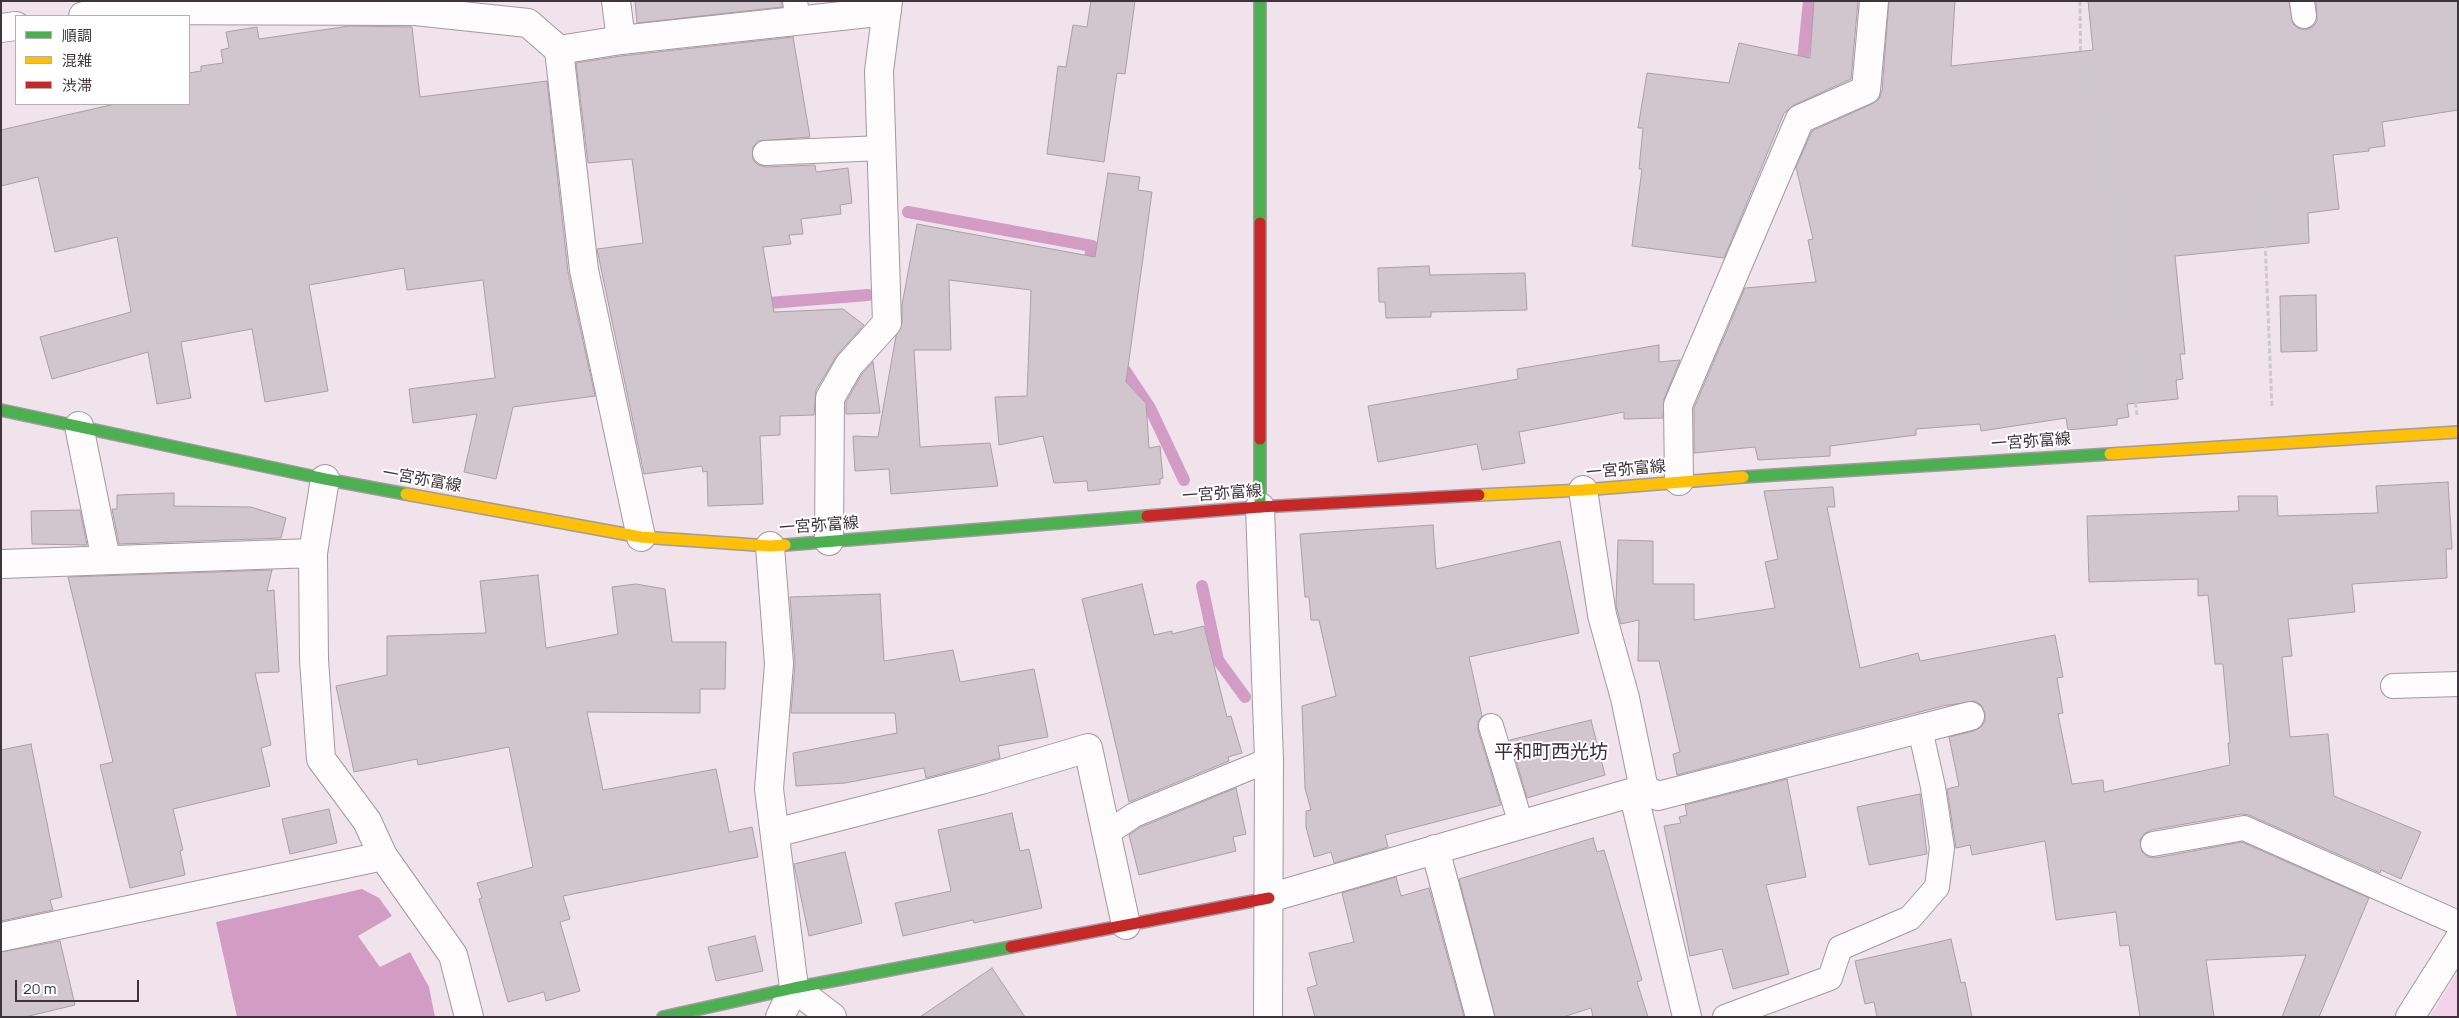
<!DOCTYPE html>
<html>
<head>
<meta charset="utf-8">
<style>
  body { margin:0 }
  #map { position:relative; width:2459px; height:1018px; overflow:hidden; background:#f0e3ec; font-family:Manrope,"Noto Sans JP",sans-serif }
  canvas { display:block }
  .frame { position:absolute; inset:0; border:2px solid #3e343b; pointer-events:none }
  .legend { position:absolute; left:15px; top:15px; width:175px; height:90px; box-sizing:border-box; background:#fff; border:1px solid #b2aeb1; margin:0; padding:6px 9px; list-style:none; font-size:15px; color:#3e343b }
  .legend li { display:flex; align-items:center; gap:10px; height:25px }
  .legend b { width:25px; border:1px solid #b2aeb1 }
  .scale { position:absolute; left:15px; top:980px; width:124px; height:22px; box-sizing:border-box; border:2px solid #3e343b; border-top:0; padding-left:6px; font-size:15px; line-height:18px; white-space:nowrap; color:#3e343b; -webkit-text-stroke:4px #fff; paint-order:stroke }
</style>
</head>
<body>
<div id="map">
<canvas width="2459" height="1018"></canvas>
<div class="frame"></div>
<ul class="legend">
<li><b style="height:6px;background:#4caf50"></b>順調</li>
<li><b style="height:6px;background:#ffc107"></b>混雑</li>
<li><b style="height:6px;background:#c62828"></b>渋滞</li>
</ul>
<div class="scale">20 m</div>
</div>
<script>
const context = document.querySelector('canvas').getContext('2d');
context.lineJoin = 'round';
function paint(path, color) { context.fillStyle = color; context.fill(path, 'evenodd'); }
const poly = rows => new Path2D(rows.map(r => 'M' + r).join(''));
function trace(path, color, width, dash) { context.strokeStyle = color; context.lineWidth = width; context.lineCap = dash ? 'butt' : 'round'; context.setLineDash(dash || []); context.stroke(path); }
function label(font, color, halo, rows, align = 'center') {
  context.font = font + ' Manrope,"Noto Sans JP",sans-serif'; context.lineWidth = 4; context.setLineDash([]); context.textBaseline = 'middle'; context.strokeStyle = halo; context.fillStyle = color; for (const [text, x, y, turn = 0] of rows) {
    context.save(); context.translate(x, y); context.rotate((+turn || 0) * Math.PI / 180); context.textAlign = isNaN(turn) ? turn : align; if (halo) context.strokeText(text, 0, 0); context.fillText(text, 0, 0); context.restore();
  }
}
const green = poly([
  [2458,972,2458,1017,2430,1017]
]);
const water = poly([
  [362,889,379,898,392,916,358,936,380,967,410,952,429,987,435,1017,237,1017,216,922]
]);
const stream = poly([
  [1803,60,1809,1],
  [908,212,1092,246,1088,272],
  [756,304,868,295],
  [1115,362,1126,372,1150,408,1184,480],
  [1202,586,1218,660,1245,697]
]);
const building = poly([
  [635,1,782,1,782,7,637,23,635,1],
  [1091,1,1135,1,1125,74,1117,73,1104,162,1047,154,1058,66,1066,67,1073,25,1087,27,1091,1],
  [1814,1,1858,1,1851,79,1794,105,1784,113,1724,258,1632,246,1642,169,1639,169,1643,128,1638,128,1647,73,1729,83,1739,43,1810,58,1814,1],
  [1889,1,1955,1,1951,66,2093,50,2088,1,2289,1,2293,24,2298,28,2305,30,2313,27,2317,21,2316,1,2458,1,2458,110,2382,122,2385,146,2369,148,2369,151,2333,155,2339,209,2308,213,2309,243,2175,256,2185,354,2180,354,2183,379,2176,380,2178,399,2127,404,2129,417,2117,419,2117,425,2068,430,2066,418,1981,431,1980,424,1916,429,1916,435,1830,446,1830,456,1758,460,1755,447,1694,453,1694,408,1745,288,1816,282,1808,240,1813,239,1796,167,1812,131,1872,104,1879,99,1882,91,1889,1],
  [350,26,412,27,420,97,547,81,568,272,595,396,513,407,496,479,464,472,477,414,413,423,409,389,495,378,483,280,407,290,404,268,309,285,328,391,265,402,252,329,181,342,191,398,157,404,148,352,52,379,40,337,131,312,117,237,55,252,38,177,1,186,1,130,115,104,189,104,189,73,201,71,201,66,223,63,221,50,229,48,226,32,257,27,259,39,350,26],
  [793,37,810,137,758,141,753,147,753,160,758,165,766,167,815,165,816,172,848,168,852,203,840,205,841,214,801,219,803,234,789,235,791,244,763,247,774,312,843,309,864,325,837,355,816,390,814,415,780,416,780,435,760,436,763,504,708,506,707,471,703,472,702,466,644,474,597,249,643,243,632,159,588,163,576,63,621,56,793,37],
  [1108,173,1140,177,1138,190,1152,192,1126,382,1146,403,1149,448,1160,446,1163,478,1160,479,1160,484,1088,491,1087,481,1054,483,1043,436,999,445,995,397,1027,396,1031,290,949,280,951,350,914,350,920,447,990,443,998,486,891,494,889,469,855,471,853,436,878,437,896,336,902,323,902,305,917,224,1095,257,1108,173],
  [1429,266,1430,275,1525,273,1527,310,1431,312,1431,317,1386,318,1385,302,1379,302,1378,268,1429,266],
  [2316,295,2317,351,2281,352,2280,296,2316,295],
  [1659,345,1659,362,1680,360,1664,399,1663,418,1624,419,1624,412,1519,432,1525,463,1482,470,1477,444,1378,462,1368,406,1518,379,1517,369,1659,345],
  [873,362,880,413,846,414,846,402,862,374,873,362],
  [2448,482,2452,549,2446,549,2447,578,2352,584,2355,612,2288,619,2292,656,2282,657,2290,737,2328,734,2334,796,2421,832,2401,879,2381,870,2380,873,2249,815,2242,814,2151,830,2144,834,2140,840,2142,852,2148,857,2155,858,2242,842,2369,898,2319,1017,2282,1017,2306,955,2206,960,2214,1017,2140,1017,2129,945,2120,946,2116,912,2056,920,2045,841,1972,855,1970,845,1956,848,1947,789,1959,786,1949,737,1974,731,1981,727,1985,721,1985,713,1981,705,1975,701,1943,706,1677,775,1673,754,1680,752,1659,661,1638,661,1639,620,1621,624,1616,606,1618,540,1653,541,1653,584,1694,584,1694,620,1775,608,1765,562,1778,559,1764,491,1833,487,1835,507,1827,507,1860,668,1918,653,1920,661,2055,635,2063,677,2057,678,2063,713,2058,714,2072,784,2103,780,2104,792,2230,765,2228,743,2230,743,2223,664,2215,664,2208,595,2198,596,2198,579,2089,582,2087,516,2239,511,2238,496,2277,496,2278,516,2378,513,2376,486,2448,482],
  [174,493,174,506,251,507,286,518,281,538,119,544,112,509,117,509,117,495,174,493],
  [80,510,87,545,32,544,31,511,80,510],
  [1433,525,1436,569,1560,541,1579,633,1469,657,1482,716,1478,722,1478,730,1501,805,1385,835,1388,847,1334,863,1331,852,1314,857,1306,827,1306,811,1311,810,1305,788,1302,706,1336,696,1319,620,1311,620,1309,597,1305,597,1300,534,1433,525],
  [272,570,267,591,274,590,279,672,255,673,271,745,261,748,270,786,173,809,183,850,180,851,185,875,130,888,100,765,113,762,68,577,272,570],
  [538,575,546,648,618,634,612,587,636,584,665,589,672,642,726,642,725,689,700,689,700,713,587,712,603,790,716,769,729,832,752,827,758,857,563,896,570,919,560,922,580,991,546,1001,544,992,508,1002,479,899,482,898,477,883,533,867,509,747,418,765,417,759,354,772,336,686,387,675,387,636,486,633,480,581,538,575],
  [1142,584,1154,635,1172,631,1172,634,1204,626,1227,717,1231,716,1242,753,1228,757,1229,761,1129,802,1082,599,1142,584],
  [880,594,884,661,953,650,960,682,1034,669,1048,737,998,746,1000,758,926,778,924,768,845,783,796,786,793,753,897,733,895,713,791,713,795,663,790,597,880,594],
  [1591,720,1605,775,1527,798,1510,740,1591,720],
  [31,744,62,897,50,900,53,910,1,921,1,750,31,744],
  [1787,779,1806,877,1766,885,1789,974,1733,989,1722,949,1690,956,1664,826,1681,823,1679,817,1687,815,1685,805,1787,779],
  [1236,788,1246,834,1233,837,1236,851,1139,875,1129,835,1141,827,1236,788],
  [1920,794,1927,854,1869,865,1857,807,1920,794],
  [329,809,337,843,290,854,282,819,329,809],
  [1012,813,1020,851,1029,849,1042,908,974,923,973,920,903,936,895,903,951,891,938,830,1012,813],
  [1593,838,1597,852,1604,850,1642,980,1637,982,1648,1017,1593,1017,1591,1008,1563,1017,1495,1017,1459,879,1593,838],
  [845,852,862,923,809,936,794,864,845,852],
  [1396,877,1401,896,1429,888,1464,1017,1315,1017,1307,988,1317,985,1309,953,1354,942,1342,893,1396,877],
  [755,936,763,971,716,981,708,947,755,936],
  [1951,939,1961,983,1965,982,1972,1017,1877,1017,1874,1002,1865,1004,1855,961,1951,939],
  [60,941,75,1005,25,1017,1,1017,1,952,60,941],
  [992,968,1025,1017,920,1017,992,968]
]);
const path = poly([
  [2080,1,2081,89,2102,109,2137,416],
  [2263,191,2272,408]
]);
const lane = poly([
  [795,1,798,21],
  [2302,1,2304,16],
  [765,153,882,148],
  [2393,686,2458,684],
  [1491,726,1521,824],
  [1106,834,1134,815,1269,760],
  [2153,844,2244,828,2458,923],
  [1725,1017,1830,978,1840,948,1910,918,1937,887,1942,848,1933,787,1920,729]
]);
const street = poly([
  [83,16,127,10,415,11,528,23,559,50,621,40,616,1],
  [1,28,16,26],
  [621,40,887,11],
  [559,50,584,270,641,537],
  [79,426,106,560],
  [325,479,313,553,314,660,321,759,367,821,383,856,453,955,469,1017],
  [1679,481,1678,405,1800,119,1866,90,1874,1],
  [1583,490,1602,615,1625,698,1644,789],
  [1260,507,1269,760,1268,1017],
  [829,541,830,398,849,365,887,323,879,71,888,1],
  [770,546,779,664,769,789,794,988,780,1017],
  [1,564,313,553],
  [1633,792,1687,1017],
  [775,833,981,780,1088,748,1126,925],
  [1435,849,1480,1017],
  [1269,898,1644,789,1658,796,1970,716],
  [1,937,383,856],
  [794,988,832,1017],
  [2410,1017,2458,941]
]);
const fast = poly([
  [1260,1,1260,223],
  [1,410,325,479,406,494],
  [1260,439,1260,507],
  [1743,477,2110,454],
  [785,545,1147,516],
  [663,1017,794,988,1011,947]
]);
const slow = poly([
  [2110,454,2458,432],
  [406,494,641,537,770,546,785,545],
  [1479,495,1583,490,1743,477]
]);
const jam = poly([
  [1260,223,1260,439],
  [1147,516,1260,507,1479,495],
  [1011,947,1269,898]
]);
const streetNames = [
  ["一宮弥富線",2031,442,-4],
  ["一宮弥富線",1626,470,-5],
  ["一宮弥富線",422,480,10],
  ["一宮弥富線",1222,494,-4],
  ["一宮弥富線",819,526,-4]
];
const quarterNames = [
  ["平和町西光坊",1551,753]
];
paint(green, '#f5d2eb');
paint(water, '#d39cc4');
trace(stream, '#d39cc4', 12);
paint(building, '#d1c6ce');
trace(building, '#a99fa6', 1);
trace(lane, '#a399a0', 26);
trace(street, '#a399a0', 30);
trace(fast, '#a399a0', 14);
trace(slow, '#a399a0', 14);
trace(jam, '#a399a0', 14);
trace(path, '#cec7cb', 3, [5, 2.5]);
trace(lane, '#fdfbfc', 24);
trace(street, '#fdfbfc', 28);
trace(fast, '#4caf50', 11);
trace(slow, '#ffc107', 11);
trace(jam, '#c62828', 11);
label('16px', '#3e343b', '#fff', streetNames);
label('19px', '#3c2a37', '#fff', quarterNames);
</script>
</body>
</html>
